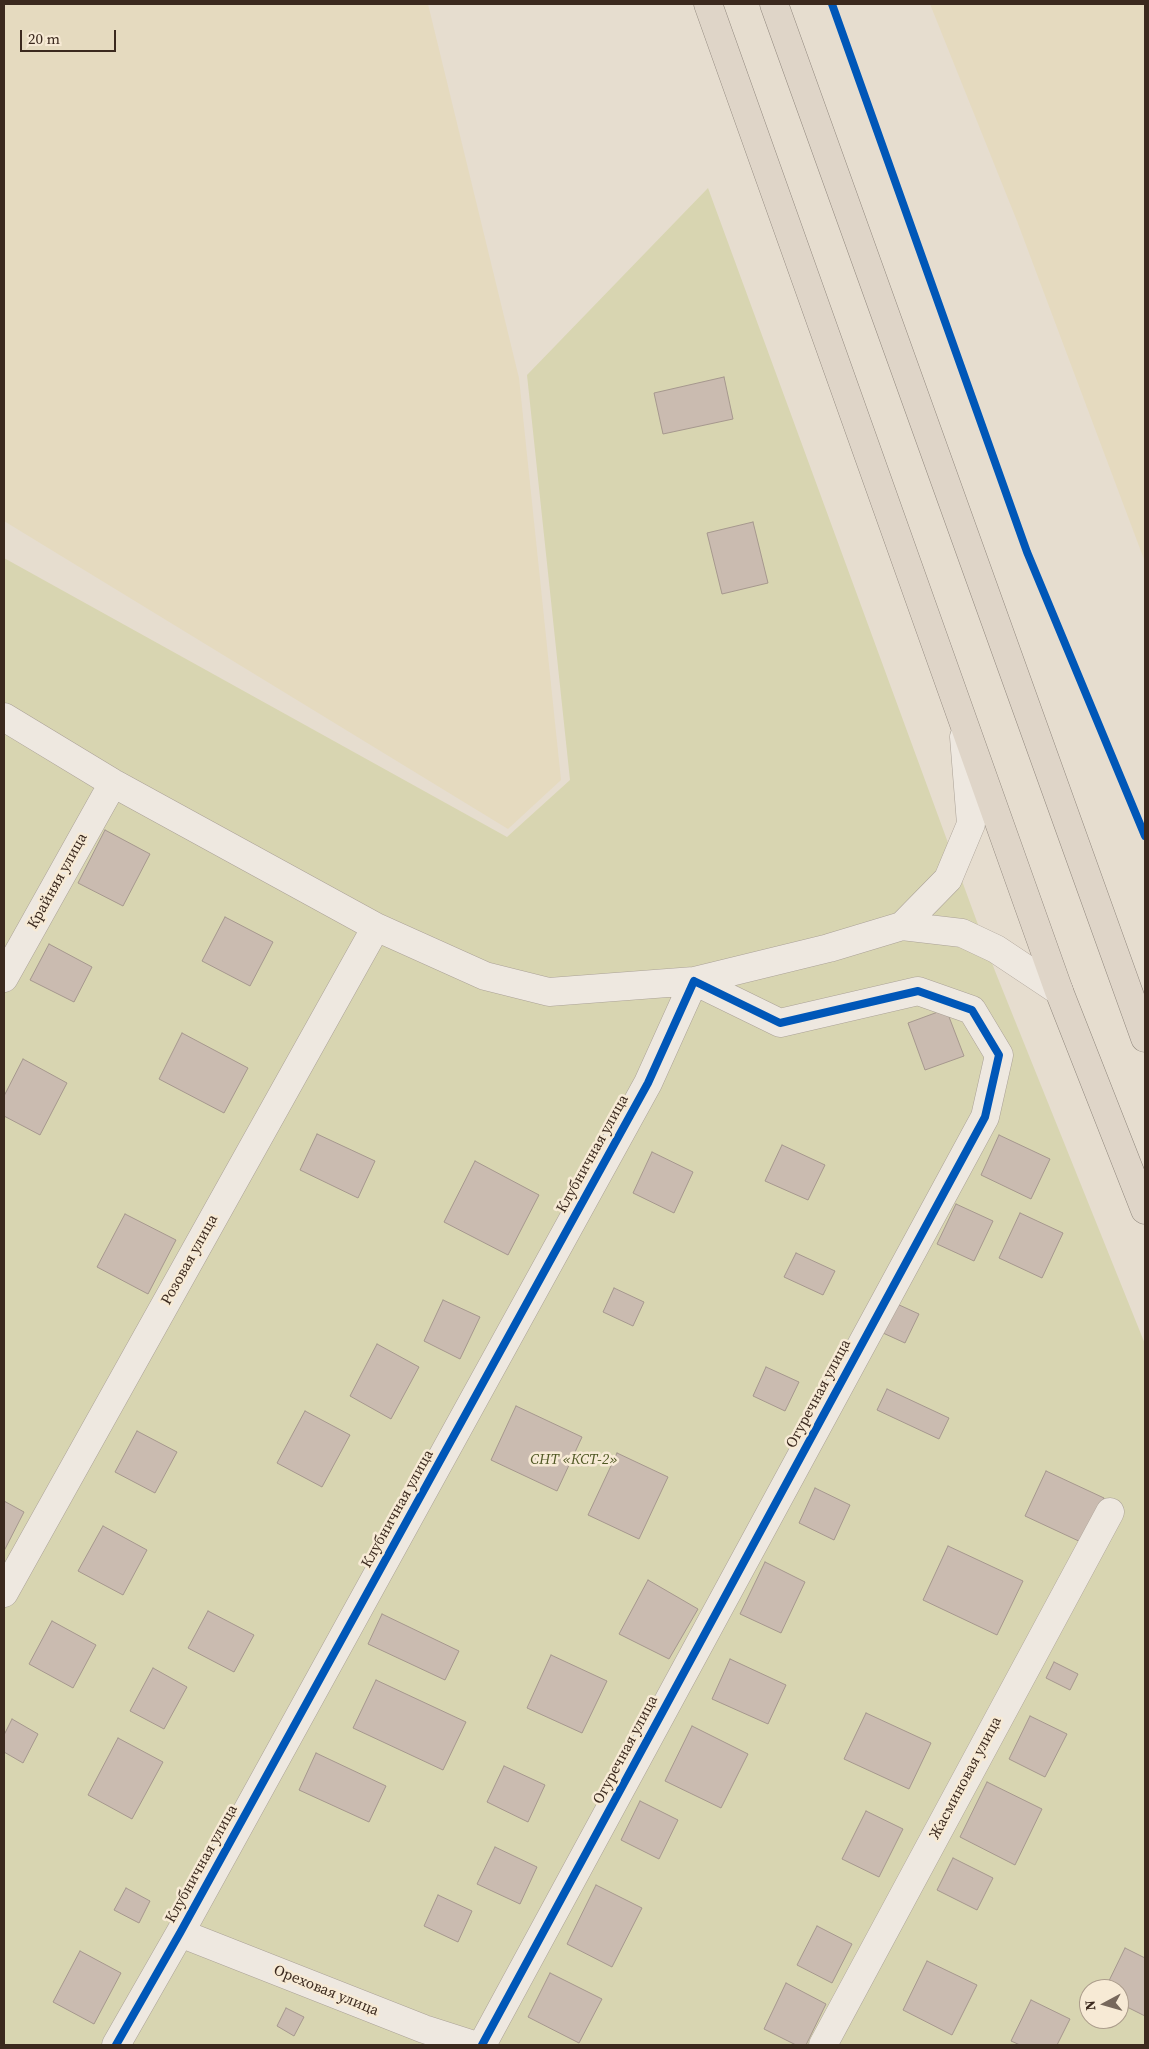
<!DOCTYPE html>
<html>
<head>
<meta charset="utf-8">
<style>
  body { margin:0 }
  #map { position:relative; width:1149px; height:2049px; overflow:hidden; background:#e6ddcf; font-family:"Source Serif 4",serif }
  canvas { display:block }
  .frame { position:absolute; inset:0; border:5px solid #3b291e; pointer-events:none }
  .north { position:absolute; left:1079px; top:1979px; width:50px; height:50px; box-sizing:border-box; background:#f7ead5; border:1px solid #ac9d8c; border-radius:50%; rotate:264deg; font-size:14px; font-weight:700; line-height:20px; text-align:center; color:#3b291e }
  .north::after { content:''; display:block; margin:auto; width:18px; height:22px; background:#77685c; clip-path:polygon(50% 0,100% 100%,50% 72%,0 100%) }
  .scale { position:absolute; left:20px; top:30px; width:96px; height:22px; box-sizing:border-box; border:2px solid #3b291e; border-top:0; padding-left:6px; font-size:15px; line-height:18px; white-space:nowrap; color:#3b291e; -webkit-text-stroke:4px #f7ead5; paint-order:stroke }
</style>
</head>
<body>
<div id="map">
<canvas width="1149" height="2049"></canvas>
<div class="frame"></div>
<div class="north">N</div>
<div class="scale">20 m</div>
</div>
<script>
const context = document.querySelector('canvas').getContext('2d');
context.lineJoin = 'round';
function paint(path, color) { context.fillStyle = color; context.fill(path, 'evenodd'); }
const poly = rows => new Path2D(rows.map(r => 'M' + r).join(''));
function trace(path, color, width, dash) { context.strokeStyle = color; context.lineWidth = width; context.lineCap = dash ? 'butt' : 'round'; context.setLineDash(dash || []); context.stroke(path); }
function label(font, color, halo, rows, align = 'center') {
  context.font = font + ' "Source Serif 4",serif'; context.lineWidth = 5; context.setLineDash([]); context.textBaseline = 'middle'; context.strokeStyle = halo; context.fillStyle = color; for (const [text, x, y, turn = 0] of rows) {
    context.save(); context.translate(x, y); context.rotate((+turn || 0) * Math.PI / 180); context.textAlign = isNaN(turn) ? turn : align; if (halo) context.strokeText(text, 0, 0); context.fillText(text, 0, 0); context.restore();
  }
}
const farmland = poly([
  [4,4,428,4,519,378,561,780,508,829,4,521],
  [930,4,1145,4,1145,562,1017,221]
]);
const green = poly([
  [708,188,995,971,1145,1344,1145,2045,4,2045,4,558,507,837,570,780,527,375],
  [1089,1989,1119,1989,1119,2019,1089,2019]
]);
const building = poly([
  [724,377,733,419,663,434,654,393,724,377],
  [753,522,768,583,722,594,707,533,753,522],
  [105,830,150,854,123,906,78,883,105,830],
  [225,917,273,942,250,986,202,961,225,917],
  [49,944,92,967,74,1002,30,980,49,944],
  [946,1009,964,1056,925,1070,908,1023,946,1009],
  [182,1033,248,1068,224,1113,159,1079,182,1033],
  [23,1059,67,1083,40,1135,4,1116,4,1096,23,1059],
  [317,1134,375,1161,358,1198,300,1170,317,1134],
  [999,1135,1050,1159,1031,1199,981,1175,999,1135],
  [782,1145,825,1165,808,1200,765,1181,782,1145],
  [652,1152,693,1172,674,1213,633,1193,652,1152],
  [475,1161,539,1195,508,1255,444,1222,475,1161],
  [956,1204,993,1221,974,1261,937,1244,956,1204],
  [1020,1213,1063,1233,1042,1278,999,1258,1020,1213],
  [125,1214,176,1240,148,1294,97,1267,125,1214],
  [796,1253,835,1271,823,1295,784,1277,796,1253],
  [614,1288,644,1302,633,1326,603,1312,614,1288],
  [443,1300,480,1317,460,1359,424,1341,443,1300],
  [897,1304,919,1314,905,1343,883,1333,897,1304],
  [377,1344,419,1367,391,1419,350,1396,377,1344],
  [766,1367,799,1382,785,1411,753,1396,766,1367],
  [887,1389,949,1418,939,1439,877,1410,887,1389],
  [516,1406,582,1437,557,1491,491,1460,516,1406],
  [305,1411,350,1435,322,1487,277,1463,305,1411],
  [137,1431,177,1452,155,1493,115,1472,137,1431],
  [617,1453,668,1477,639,1539,588,1515,617,1453],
  [1046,1471,1104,1498,1083,1543,1025,1516,1046,1471],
  [815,1488,850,1505,834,1540,799,1523,815,1488],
  [4,1501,24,1512,4,1551,4,1501],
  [103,1526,147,1550,123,1595,78,1571,103,1526],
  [948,1546,1023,1581,997,1635,923,1600,948,1546],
  [765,1562,805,1582,781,1633,740,1614,765,1562],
  [648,1580,698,1609,669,1659,619,1634,648,1580],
  [208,1611,254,1635,234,1672,188,1648,208,1611],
  [382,1614,459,1651,445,1680,368,1644,382,1614],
  [52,1621,96,1645,73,1688,29,1664,52,1621],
  [551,1655,607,1681,582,1733,527,1708,551,1655],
  [730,1659,786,1685,768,1724,712,1699,730,1659],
  [1054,1662,1078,1674,1070,1690,1046,1678,1054,1662],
  [153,1668,187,1687,164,1729,130,1711,153,1668],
  [376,1680,466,1722,443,1770,353,1728,376,1680],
  [866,1713,931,1743,909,1789,844,1759,866,1713],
  [1030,1716,1067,1734,1045,1777,1009,1759,1030,1716],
  [12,1719,38,1734,23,1763,4,1752,4,1735,12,1719],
  [692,1726,748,1754,721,1808,665,1781,692,1726],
  [118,1738,163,1762,132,1819,88,1795,118,1738],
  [316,1753,386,1786,369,1822,299,1790,316,1753],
  [504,1766,545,1785,528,1822,487,1802,504,1766],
  [987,1782,1042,1809,1015,1865,960,1837,987,1782],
  [640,1801,678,1820,659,1859,621,1840,640,1801],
  [866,1811,903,1829,879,1877,842,1859,866,1811],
  [495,1847,537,1867,520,1904,477,1884,495,1847],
  [953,1858,993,1878,977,1910,937,1890,953,1858],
  [596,1885,642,1908,612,1967,567,1944,596,1885],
  [126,1888,150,1901,139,1923,114,1910,126,1888],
  [438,1895,472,1911,458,1942,424,1926,438,1895],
  [817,1926,852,1944,832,1983,797,1965,817,1926],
  [1125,1948,1145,1958,1145,2016,1119,2003,1119,1989,1105,1989,1125,1948],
  [80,1951,121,1973,94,2024,53,2002,80,1951],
  [927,1961,977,1985,952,2035,903,2010,927,1961],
  [550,1973,602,1999,579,2043,528,2017,550,1973],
  [786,1983,826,2004,806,2045,796,2045,764,2029,786,1983],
  [1031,2000,1070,2019,1057,2045,1020,2045,1011,2041,1031,2000],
  [286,2008,304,2017,294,2036,277,2026,286,2008]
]);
const path = poly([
  [832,4,1027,552,1145,836]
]);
const minor = poly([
  [4,717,113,783,376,927,485,976,549,992,694,981,829,948,902,926,962,933,996,949,1059,991],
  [902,926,948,879,971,824,964,737],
  [4,978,113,783],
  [4,1593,376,927],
  [180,1933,424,2029,474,2045],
  [116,2045,180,1933,648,1083,694,981,780,1023,918,991,972,1010,999,1055,985,1117,482,2045],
  [823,2045,1110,1512]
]);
const trunk = poly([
  [708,4,1059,991,1145,1210],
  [774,4,1145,1038]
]);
const cycleway = poly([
  [832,4,1027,552,1145,836],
  [116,2045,180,1933,648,1083,694,981,780,1023,918,991,972,1010,999,1055,985,1117,482,2045]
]);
const streetNames = [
  ["Крайняя улица",58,881,-61],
  ["Клубничная улица",593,1154,-61],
  ["Розовая улица",190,1260,-61],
  ["Огуречная улица",819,1394,-62],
  ["Клубничная улица",398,1509,-61],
  ["Огуречная улица",626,1750,-62],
  ["Жасминовая улица",966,1778,-62],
  ["Клубничная улица",202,1864,-61],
  ["Ореховая улица",326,1991,22]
];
const parkNames = [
  ["СНТ «КСТ-2»",574,1460]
];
paint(farmland, '#e5dabf');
paint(green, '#d8d5b1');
paint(building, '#cabbb0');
trace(building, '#a6988e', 1);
trace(minor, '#aba297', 29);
trace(trunk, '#91887e', 29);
trace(path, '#c7bfb7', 3, [4, 2.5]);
trace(minor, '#eee8e0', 28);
trace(trunk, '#dfd5c8', 28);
trace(cycleway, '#0057b8', 8);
label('15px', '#3b291e', '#f7ead5', streetNames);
label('italic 15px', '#505824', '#f7ead5', parkNames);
</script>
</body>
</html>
